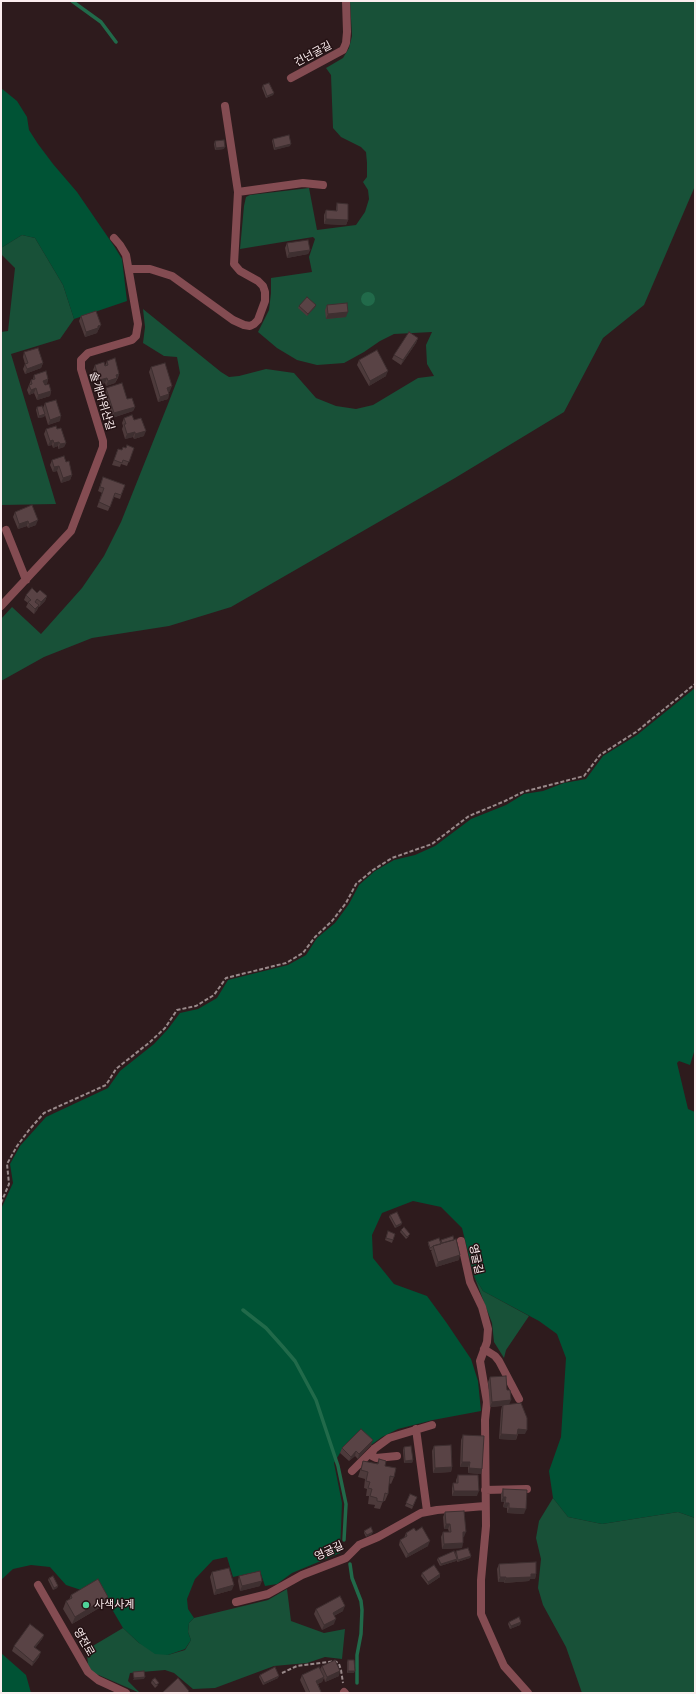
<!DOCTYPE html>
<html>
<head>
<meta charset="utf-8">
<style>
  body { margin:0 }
  #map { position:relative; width:696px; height:1694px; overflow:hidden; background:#2e1b1d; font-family:"Golos Text",sans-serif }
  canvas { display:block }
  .frame { position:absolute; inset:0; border:2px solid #fbedee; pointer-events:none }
</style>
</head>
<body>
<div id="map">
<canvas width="696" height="1694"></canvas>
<div class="frame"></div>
</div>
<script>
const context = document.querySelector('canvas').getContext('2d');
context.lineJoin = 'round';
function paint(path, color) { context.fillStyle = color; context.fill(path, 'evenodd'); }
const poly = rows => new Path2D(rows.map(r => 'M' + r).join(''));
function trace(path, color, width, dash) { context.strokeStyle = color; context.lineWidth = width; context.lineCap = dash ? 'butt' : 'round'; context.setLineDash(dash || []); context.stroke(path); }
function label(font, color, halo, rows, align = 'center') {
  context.font = font + ' "Golos Text","Noto Sans KR",sans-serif'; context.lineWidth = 3; context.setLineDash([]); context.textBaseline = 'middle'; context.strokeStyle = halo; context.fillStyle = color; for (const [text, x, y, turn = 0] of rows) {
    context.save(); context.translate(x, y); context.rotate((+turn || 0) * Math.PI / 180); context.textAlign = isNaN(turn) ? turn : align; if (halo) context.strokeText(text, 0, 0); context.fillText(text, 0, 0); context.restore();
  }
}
const green = poly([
  [350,1,695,1,695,186,644,305,603,338,564,412,455,478,231,607,169,626,92,638,44,657,1,681,1,619,12,607,41,634,82,588,104,556,121,522,168,404,180,373,177,357,164,356,143,343,145,327,143,309,221,372,229,377,239,376,266,369,294,373,316,398,336,406,356,409,373,405,418,378,434,376,427,364,426,345,432,332,394,334,380,341,364,352,344,363,317,365,297,360,277,348,258,332,269,310,271,293,271,278,312,272,309,257,315,239,313,237,240,249,244,206,246,197,250,195,309,188,317,230,356,225,365,212,369,199,368,190,363,182,367,177,367,163,366,152,361,147,341,137,333,128,331,75,326,68,343,58,349,48,352,36],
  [22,235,35,238,63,285,74,319,60,339,11,354,56,504,1,505,1,332,8,331,15,268,1,254,1,248],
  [474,1276,483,1291,529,1316,506,1350,504,1358,494,1342,492,1323],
  [553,1498,568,1517,602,1524,678,1512,695,1518,695,1693,582,1693,566,1647,543,1605,538,1588,541,1559,536,1538,539,1521],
  [287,1589,291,1621,324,1633,345,1629,342,1659,325,1657,307,1663,274,1666,215,1688,193,1689,174,1673,165,1670,130,1673,128,1681,140,1693,94,1673,91,1670,88,1664,87,1655,91,1647,123,1628,139,1643,168,1655,185,1650,191,1640,188,1632,189,1623,194,1618,268,1600]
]);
const forest = poly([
  [1,88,17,101,27,117,29,130,38,144,53,164,77,192,114,246,122,259,127,301,74,319,63,285,35,238,22,235,1,248],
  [695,688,695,1049,690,1065,679,1061,677,1063,688,1109,695,1112,695,1518,678,1512,602,1524,568,1517,553,1498,549,1471,561,1437,566,1358,557,1334,539,1321,483,1291,474,1276,462,1228,441,1207,413,1201,382,1213,372,1235,373,1258,394,1284,427,1296,446,1322,471,1359,478,1381,481,1411,433,1420,398,1429,382,1437,371,1445,359,1434,340,1453,334,1463,342,1503,340,1553,292,1573,277,1584,265,1586,260,1571,233,1577,227,1557,213,1560,195,1579,187,1599,188,1609,194,1618,189,1623,188,1632,191,1640,185,1649,168,1655,155,1654,139,1643,123,1628,96,1582,81,1590,66,1585,50,1567,31,1565,13,1569,1,1580,1,1209,13,1183,10,1164,20,1146,46,1117,108,1088,120,1071,154,1044,168,1029,180,1013,198,1009,217,998,228,980,288,965,306,955,317,938,335,923,349,904,359,885,375,871,394,860,415,855,435,846,471,819,506,805,524,794,543,791,564,783,586,779,603,756,637,735],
  [1,1653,26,1675,31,1693,1,1693]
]);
const water = poly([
  '361 299a7 7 0 1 1 14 0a7 7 0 1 1-14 0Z'
]);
const stream = poly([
  [72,1,101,22,116,42],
  [243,1310,266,1328,283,1347,295,1361,316,1400,338,1466,346,1504,344,1540],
  [350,1564,352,1578,361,1601,362,1610,361,1634,357,1655,357,1683]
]);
const path = poly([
  [1,1203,9,1184,7,1164,17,1146,29,1130,44,1113,106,1085,116,1069,150,1042,165,1028,177,1010,196,1006,214,995,226,978,286,963,303,953,315,937,332,921,346,903,356,884,373,870,392,858,432,844,469,816,505,801,523,792,584,776,600,755,636,732,695,684],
  [282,1673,297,1666,335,1661,339,1664,341,1670,343,1683]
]);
const service = poly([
  [291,78,343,50,346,43,347,32,346,1],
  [238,192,303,183,323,185],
  [129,269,150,269,172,276,233,320,244,325,250,326,254,324,258,320,265,301,265,292,263,286,258,281,240,271,234,264,238,192,225,106],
  [6,530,26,580],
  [1,606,71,531,103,447,103,441,81,369,81,360,88,353,132,340,136,336,138,324,126,255,120,245,114,238],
  [461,1241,470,1282,482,1307,488,1329,487,1342,480,1361,487,1402,485,1420,486,1526,481,1580,481,1614,504,1666,528,1693],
  [484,1349,495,1356,499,1361,519,1399],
  [416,1429,427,1511],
  [374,1449,372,1453,372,1456,376,1458,397,1456],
  [352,1471,374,1449,389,1438,432,1425],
  [485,1490,527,1489],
  [38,1585,88,1672,98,1680,126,1693],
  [236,1602,268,1594,302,1575,346,1558,359,1545,378,1537,421,1513,437,1510,485,1506],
  [344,1692,345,1693]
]);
const wall = poly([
  [263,85,274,93,273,95,266,98,262,88],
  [273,139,290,146,274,150,272,141],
  [215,141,224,149,215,150,214,144],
  [337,203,348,220,346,225,324,224,324,215,326,210,336,211,336,208],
  [287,243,310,250,308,254,287,258,285,248],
  [316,305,315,307,307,316,298,308,299,306],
  [327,305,346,317,326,319,325,310],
  [81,316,99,329,98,330,97,333,85,337,79,321],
  [418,338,416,343,401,365,392,359,394,355],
  [24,352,43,363,41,368,25,374,23,369,25,364,23,357],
  [359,360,386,376,369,386,357,365],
  [107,361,119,374,118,378,115,383,106,386,105,383,98,385,93,370,95,365,105,366],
  [151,367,170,391,169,392,168,399,158,402,149,372],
  [34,375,48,379,47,384,44,384,51,391,50,396,37,400,34,393,29,395,27,390,31,380,33,379],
  [106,388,127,399,135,407,133,411,112,418,105,393],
  [45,403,60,421,48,425,45,415,44,417,38,418,36,410,37,407,43,408],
  [124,418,134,420,144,436,134,439,133,437,125,439,122,429,123,426,122,423],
  [46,429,57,429,66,443,64,447,58,449,58,446,53,448,52,445,48,446,44,434],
  [126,448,134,448,127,466,121,464,120,467,112,465,118,449,122,450],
  [52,460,66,462,72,475,70,480,61,483,57,471,53,472,50,465],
  [103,477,125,485,120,499,114,497,108,511,97,507,102,493,98,491],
  [15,512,36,525,28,528,27,526,18,529,13,517],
  [37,593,47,596,45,601,39,607,39,606,37,610,34,614,26,607,28,603,24,600,26,595],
  [390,1215,402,1223,401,1225,395,1228,389,1217],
  [401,1230,409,1236,406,1239,400,1232],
  [388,1231,395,1234,392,1243,385,1240],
  [441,1240,459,1260,436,1267,431,1251,432,1250,430,1250,428,1244,428,1242,440,1242],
  [490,1377,507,1390,509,1404,525,1434,518,1434,516,1440,499,1439,501,1410,502,1406,490,1407,488,1382],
  [463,1435,482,1469,481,1474,468,1473,468,1467,460,1467,461,1440],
  [371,1445,358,1459,355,1456,349,1461,340,1453,342,1448],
  [434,1446,452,1467,451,1472,433,1473,432,1451],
  [404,1447,413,1460,412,1463,404,1463,403,1450],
  [379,1459,385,1466,394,1477,391,1484,389,1483,388,1494,385,1501,383,1501,380,1509,374,1508,375,1505,368,1504,369,1496,366,1496,367,1489,364,1488,365,1479,358,1477,361,1468,363,1461,377,1464],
  [458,1475,477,1496,452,1496,452,1488,453,1483,456,1483,456,1480],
  [503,1489,524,1514,507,1513,507,1508,503,1507,504,1502,501,1502,501,1494],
  [410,1494,417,1497,412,1509,405,1506],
  [445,1512,464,1537,463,1537,462,1548,442,1549,441,1537,443,1532,449,1532,448,1529,444,1529,443,1517],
  [364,1531,372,1534,366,1537,364,1533],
  [416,1531,428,1546,406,1558,399,1545,400,1540,404,1538,406,1533],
  [456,1551,471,1556,470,1558,457,1562,457,1560,456,1561,440,1566,437,1560,438,1558,455,1554],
  [499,1564,536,1574,535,1579,530,1579,529,1581,504,1583,504,1582,498,1582,497,1569],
  [212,1572,232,1590,214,1595,210,1577],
  [422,1573,440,1577,428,1585,421,1576],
  [239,1576,260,1586,240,1591,238,1581],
  [49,1578,58,1586,57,1588,53,1590,48,1580],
  [71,1595,108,1597,106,1604,72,1624,63,1609,66,1601,69,1600],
  [316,1609,343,1611,334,1616,334,1624,322,1630,314,1614],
  [509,1622,521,1622,520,1625,510,1629,508,1624],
  [44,1635,42,1639,35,1648,39,1657,32,1666,12,1651,14,1646],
  [348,1660,354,1673,347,1673,347,1662],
  [322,1666,339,1676,325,1682,324,1678,322,1682,318,1684,321,1692,321,1693,306,1693,300,1680,302,1675,320,1669],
  [260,1675,278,1678,263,1685,259,1677],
  [152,1680,158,1685,155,1688,151,1683]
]);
const shadedWall = poly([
  [274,93,273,95,266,98,267,96],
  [291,144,290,146,274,150,275,148],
  [225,147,224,149,215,150,216,148],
  [326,219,348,220,346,225,324,224],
  [310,250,308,254,287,258,289,253],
  [316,305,315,307,307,316,308,314],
  [348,312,346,317,326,319,328,314],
  [101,325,99,329,98,330,97,333,85,337,86,332],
  [418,338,416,343,401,365,403,360],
  [43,363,41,368,25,374,27,369],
  [388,371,386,376,369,386,370,381],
  [119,374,115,383,106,386,108,381,116,375],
  [107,378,105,383,98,385,99,380],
  [48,379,47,384,41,385,43,381],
  [172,386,170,391,166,393,167,388],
  [36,388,34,393,29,395,31,390],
  [51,391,50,396,37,400,38,395],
  [169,394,168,399,158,402,160,397],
  [135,407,133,411,112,418,114,413],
  [45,414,44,417,38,418,39,416],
  [61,416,60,421,48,425,50,420],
  [146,431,144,436,134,439,135,434],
  [135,432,133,437,125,439,127,434],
  [53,440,52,445,48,446,50,441],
  [59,442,58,446,53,448,54,443],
  [66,443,64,447,58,449,60,444],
  [59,466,57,471,53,472,54,467],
  [72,475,70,480,61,483,63,478],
  [38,520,36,525,28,528,29,524],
  [28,521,27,526,18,529,19,524],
  [47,596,45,601,39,607,41,602],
  [39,605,37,610,34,614,35,609],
  [402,1223,401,1225,395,1228,396,1226],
  [460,1255,459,1260,436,1267,438,1262],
  [511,1400,509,1405,490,1407,492,1402],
  [518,1429,527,1430,525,1434,516,1434],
  [501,1434,517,1435,516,1440,499,1439],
  [373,1440,371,1445,358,1459,359,1454],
  [356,1451,355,1456,349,1461,351,1457],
  [413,1460,412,1463,404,1463,405,1461],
  [462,1462,470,1462,468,1467,460,1467],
  [452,1467,451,1472,433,1473,435,1468],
  [469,1468,482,1469,481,1474,468,1473],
  [454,1491,479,1491,477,1496,452,1496],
  [503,1497,506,1497,504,1502,501,1502],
  [505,1503,509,1503,507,1508,503,1507],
  [509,1508,526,1509,524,1514,507,1513],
  [446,1524,450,1524,448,1529,444,1529],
  [373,1532,372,1534,366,1537,367,1535],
  [463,1532,466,1532,464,1537,461,1537],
  [430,1541,428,1546,406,1558,408,1554],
  [463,1543,462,1548,442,1549,444,1544],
  [471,1556,470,1558,457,1562,458,1560],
  [457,1559,456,1561,440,1566,441,1564],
  [440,1574,440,1577,428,1585,428,1582],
  [531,1574,536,1574,535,1579,530,1579,529,1581,504,1583,506,1578],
  [500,1577,506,1577,504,1582,498,1582],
  [262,1581,260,1586,240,1591,242,1586],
  [234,1585,232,1590,214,1595,216,1590],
  [58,1586,57,1588,53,1590,54,1588],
  [108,1597,106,1604,72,1624,75,1617],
  [345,1606,343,1611,331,1617,333,1613],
  [336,1619,334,1624,322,1630,324,1625],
  [521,1622,520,1625,510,1629,511,1626],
  [44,1635,42,1639,32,1652,34,1647],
  [41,1652,39,1657,32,1666,33,1662],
  [340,1671,339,1676,325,1682,327,1677],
  [348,1671,355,1671,354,1673,347,1673],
  [279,1676,278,1678,263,1685,264,1683],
  [145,1677,144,1679,133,1680,134,1678],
  [324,1677,322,1682,314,1685,316,1681]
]);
const building = poly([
  [269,83,274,93,267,96,263,85,269,83],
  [289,135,291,144,275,148,273,139,289,135],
  [224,140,225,147,216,148,215,141,224,140],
  [337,203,348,204,348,220,326,219,326,210,337,211,337,203],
  [308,240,310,250,289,253,287,243,308,240],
  [307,297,316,305,308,314,299,306,307,297],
  [347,303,348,312,328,314,327,305,347,303],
  [96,311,101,325,98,326,98,328,86,332,81,316,96,311],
  [409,332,418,338,403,360,394,355,409,332],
  [38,348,43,363,27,369,25,364,28,363,24,352,38,348],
  [377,350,388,371,370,381,359,360,377,350],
  [115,358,119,374,116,375,117,378,108,381,107,378,99,380,95,365,104,362,105,366,108,365,107,361,115,358],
  [165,363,172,386,167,388,169,394,160,397,151,367,165,363],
  [46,371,48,379,43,381,45,385,49,384,51,391,38,395,36,388,31,390,29,385,32,384,31,380,35,379,34,375,46,371],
  [122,383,127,399,132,398,135,407,114,413,106,388,122,383],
  [56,400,61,416,50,420,45,403,56,400],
  [42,406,45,414,39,416,37,407,42,406],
  [132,415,134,420,141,418,146,431,135,434,135,432,127,434,124,424,126,424,124,418,132,415],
  [56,426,57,429,61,428,66,443,60,444,59,442,54,443,53,440,50,441,46,429,56,426],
  [127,445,134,448,129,462,123,460,122,463,114,460,118,449,122,450,123,447,126,448,127,445],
  [64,456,66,462,69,461,72,475,63,478,59,466,54,467,52,460,64,456],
  [103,477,125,485,121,495,115,493,110,507,99,502,104,488,100,487,103,477],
  [32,505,38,520,29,524,28,521,19,524,15,512,32,505],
  [32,588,37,593,40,590,47,596,41,602,37,599,35,602,39,605,35,609,28,602,31,600,26,595,32,588],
  [397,1212,402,1223,396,1226,390,1215,397,1212],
  [404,1227,410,1234,407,1237,401,1230,404,1227],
  [388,1231,395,1234,393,1240,386,1238,388,1231],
  [453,1236,454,1240,442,1243,441,1240,453,1236],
  [439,1238,441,1244,433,1246,432,1247,430,1248,428,1242,439,1238],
  [456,1239,460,1255,438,1262,433,1246,456,1239],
  [506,1376,507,1390,510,1390,511,1400,492,1402,490,1377,506,1376],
  [521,1403,527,1418,527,1430,518,1429,517,1435,501,1434,503,1405,521,1403],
  [361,1429,373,1440,359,1454,356,1451,351,1457,342,1448,361,1429],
  [463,1435,484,1436,482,1469,469,1468,470,1462,462,1462,463,1435],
  [451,1445,452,1467,435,1468,434,1446,451,1445],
  [411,1446,413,1460,405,1461,404,1447,411,1446],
  [379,1459,386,1461,385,1466,396,1468,394,1477,390,1476,388,1494,385,1493,383,1502,377,1501,377,1498,370,1496,372,1489,368,1488,370,1482,366,1481,368,1472,361,1470,363,1461,378,1464,379,1459],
  [458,1475,478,1475,479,1491,454,1491,453,1483,458,1483,458,1475],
  [503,1489,527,1490,526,1509,509,1508,509,1503,505,1503,506,1497,503,1497,503,1489],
  [410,1494,417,1497,413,1506,406,1503,410,1494],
  [464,1511,466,1532,463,1532,463,1543,444,1544,443,1532,451,1532,450,1524,446,1524,445,1512,464,1511],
  [371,1527,373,1532,367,1535,364,1531,371,1527],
  [422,1527,430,1541,408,1554,400,1540,407,1536,406,1533,414,1528,416,1531,422,1527],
  [468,1548,471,1556,458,1560,456,1551,468,1548],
  [454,1551,457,1559,441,1564,438,1558,454,1551],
  [536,1562,536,1574,531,1574,531,1577,506,1578,506,1577,500,1577,499,1564,536,1562],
  [434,1565,440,1574,428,1582,422,1573,434,1565],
  [229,1568,234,1585,216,1590,212,1572,229,1568],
  [260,1571,262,1581,242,1586,239,1576,260,1571],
  [53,1576,58,1586,54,1588,49,1578,53,1576],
  [98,1579,108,1597,75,1617,66,1601,72,1598,71,1595,98,1579],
  [340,1596,345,1606,333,1613,336,1619,324,1625,316,1609,340,1596],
  [519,1617,521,1622,511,1626,509,1622,519,1617],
  [30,1624,44,1635,34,1647,41,1652,33,1662,14,1646,30,1624],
  [335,1660,340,1671,327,1677,322,1666,335,1660],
  [348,1660,354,1660,355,1671,348,1671,348,1660],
  [275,1667,279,1676,264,1683,260,1675,275,1667],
  [319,1667,324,1677,316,1681,321,1692,319,1693,310,1693,302,1675,319,1667],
  [144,1671,145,1677,134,1678,133,1672,144,1671],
  [155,1678,159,1683,156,1685,152,1680,155,1678],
  [178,1678,189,1691,187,1693,164,1693,163,1692,178,1678]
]);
const markers = [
  [86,1605,4,"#4fd399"]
];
const streetNames = [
  ["건넌굴길",313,54,-28],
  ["솔개바위산길",102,401,73],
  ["영굴길",476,1259,78],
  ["영굴길",329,1551,-25],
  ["영전로",84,1642,60]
];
const poiNames = [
  ["사색사계",94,1605]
];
paint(green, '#185138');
paint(forest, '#005335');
paint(water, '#216a4a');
trace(stream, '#216a4a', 3.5);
trace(path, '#99898a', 2, [4, 2]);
trace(service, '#844c52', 8);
paint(wall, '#4d3a3b');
paint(shadedWall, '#3e2f30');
paint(building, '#594345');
trace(building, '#3e2f30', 1);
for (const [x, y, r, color] of markers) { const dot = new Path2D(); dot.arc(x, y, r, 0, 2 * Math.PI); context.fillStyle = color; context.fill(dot); trace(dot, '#241214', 1.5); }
label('11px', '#fbedee', '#241214', streetNames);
label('11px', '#fbedee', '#241214', poiNames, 'left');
</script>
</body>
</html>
